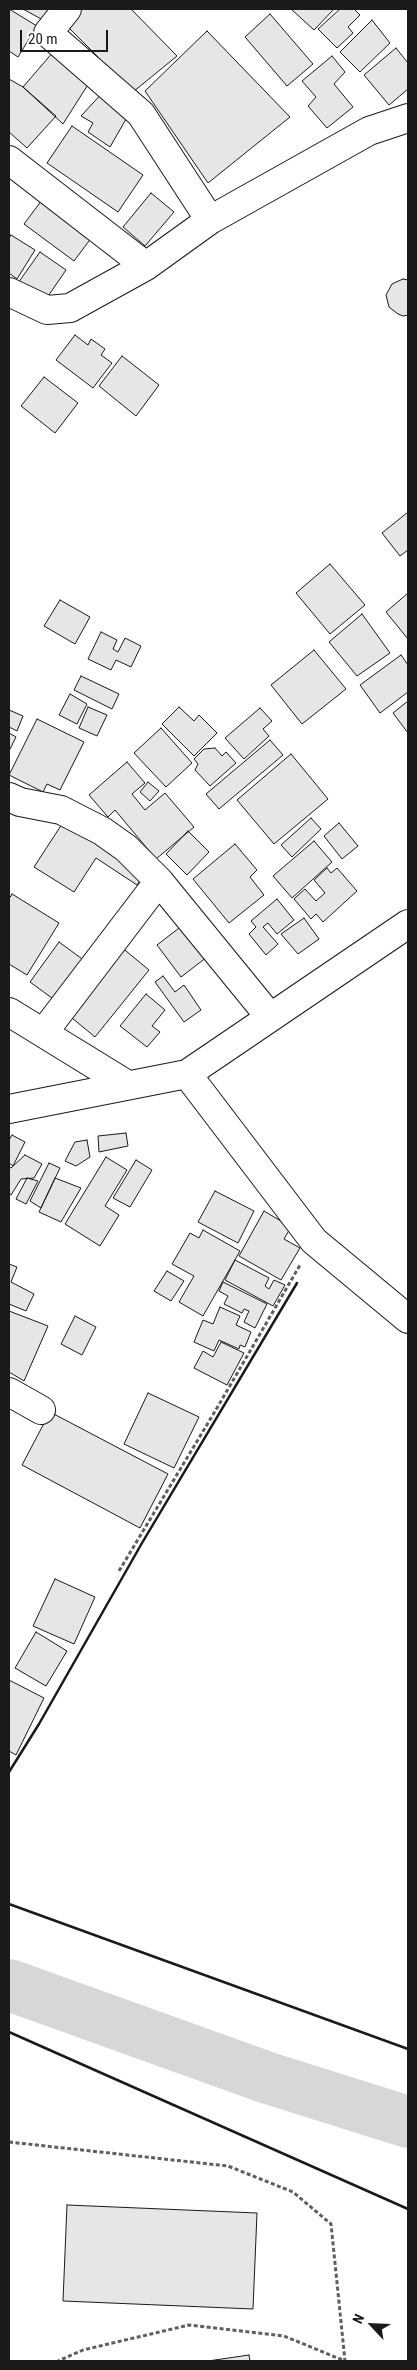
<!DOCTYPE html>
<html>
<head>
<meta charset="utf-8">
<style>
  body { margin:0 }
  #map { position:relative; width:417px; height:2370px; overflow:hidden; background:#fff; font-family:"Roboto Condensed",sans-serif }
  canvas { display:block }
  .frame { position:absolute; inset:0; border:10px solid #1a1a1a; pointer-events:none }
  .north { position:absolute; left:347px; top:2300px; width:50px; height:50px; -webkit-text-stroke:4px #fff; paint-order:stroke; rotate:295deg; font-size:14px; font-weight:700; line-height:20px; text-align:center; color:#1a1a1a }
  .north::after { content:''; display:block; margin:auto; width:18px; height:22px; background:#1a1a1a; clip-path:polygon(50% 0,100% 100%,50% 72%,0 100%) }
  .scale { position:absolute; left:20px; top:30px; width:88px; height:22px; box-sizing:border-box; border:2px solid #1a1a1a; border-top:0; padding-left:6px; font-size:15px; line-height:18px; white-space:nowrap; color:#1a1a1a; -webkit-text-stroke:4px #fff; paint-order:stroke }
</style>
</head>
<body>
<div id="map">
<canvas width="417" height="2370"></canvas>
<div class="frame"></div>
<div class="north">N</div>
<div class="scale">20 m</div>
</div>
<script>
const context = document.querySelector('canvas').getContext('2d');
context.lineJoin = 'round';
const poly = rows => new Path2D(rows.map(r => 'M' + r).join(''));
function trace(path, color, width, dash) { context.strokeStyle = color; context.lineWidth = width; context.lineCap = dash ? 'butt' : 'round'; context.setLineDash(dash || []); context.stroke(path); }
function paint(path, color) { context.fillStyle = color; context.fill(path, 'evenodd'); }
const river = poly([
  [9,1985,268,2078,408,2122]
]);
const building = poly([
  [9,9,37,26,18,57,9,51,9,9],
  [23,9,49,9,43,20,23,9],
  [76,9,131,9,177,56,133,92,64,23,76,9],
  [291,9,334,9,314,30,291,9],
  [340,9,354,9,360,15,348,27,353,33,337,48,318,29,340,9],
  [270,14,313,64,287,86,245,37,270,14],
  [372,20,390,43,360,72,340,52,372,20],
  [207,31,290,117,208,183,145,91,207,31],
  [396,48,408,63,408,89,389,105,364,75,396,48],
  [54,51,89,83,63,124,23,87,54,51],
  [332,56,345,72,334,84,353,107,327,128,308,106,316,97,302,81,332,56],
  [9,79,23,87,56,116,27,148,9,132,9,79],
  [104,91,129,114,110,147,88,132,93,123,81,116,104,91],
  [72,126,143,175,118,212,47,163,72,126],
  [151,193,174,212,145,246,123,227,151,193],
  [42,200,92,237,74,261,24,224,42,200],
  [11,235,35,250,17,279,9,273,9,238,11,235],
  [40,252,66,270,44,302,18,283,40,252],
  [403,279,408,280,408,315,403,316,398,314,389,307,386,295,392,284,403,279],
  [75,335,88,345,91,339,105,349,101,355,112,363,93,388,56,360,75,335],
  [122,356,159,385,136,416,99,386,122,356],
  [44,377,78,403,55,433,21,406,44,377],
  [408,512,408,550,400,556,382,533,408,512],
  [330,564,365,605,330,634,296,593,330,564],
  [408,593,408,639,386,612,408,593],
  [60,600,90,617,75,644,44,626,60,600],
  [362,614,390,653,357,676,329,642,362,614],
  [101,632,117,640,113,649,118,652,125,638,141,646,131,667,116,660,111,670,88,659,101,632],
  [314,650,346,689,302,724,271,685,314,650],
  [401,655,408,665,408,692,380,713,360,685,401,655],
  [81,676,119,694,112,709,74,690,81,676],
  [70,694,87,704,77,724,59,715,70,694],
  [408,701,408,733,393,713,408,701],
  [88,707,107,715,97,736,79,728,88,707],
  [179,707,194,721,199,715,217,733,194,756,162,724,179,707],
  [260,708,272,721,263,729,269,736,244,759,225,738,260,708],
  [9,710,23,716,17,731,9,727,9,710],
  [37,719,84,742,60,790,47,784,43,792,9,775,37,719],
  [161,728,192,763,166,787,134,753,161,728],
  [9,733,16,737,9,751,9,733],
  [270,740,283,755,219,809,206,794,270,740],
  [215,748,222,756,226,752,236,763,210,786,195,770,198,764,194,759,204,749,215,748],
  [291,754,328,799,274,844,237,800,291,754],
  [127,762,145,783,132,794,145,810,165,793,194,827,156,859,115,810,108,817,89,795,127,762],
  [148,782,159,791,150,801,140,792,148,782],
  [311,818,321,829,292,857,281,845,311,818],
  [64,821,145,873,137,885,96,858,74,892,34,867,64,821],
  [339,823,358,846,342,859,324,836,339,823],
  [188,831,209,852,187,875,166,854,188,831],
  [314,841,332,862,292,898,273,876,314,841],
  [235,844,257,870,250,877,264,895,229,923,193,879,235,844],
  [327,868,331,873,337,868,357,891,323,922,316,914,311,919,294,899,305,889,316,901,325,893,314,880,327,868],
  [12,894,59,923,27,975,9,964,9,899,12,894],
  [277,899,294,920,277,934,268,923,263,927,278,944,266,955,249,934,256,927,251,921,277,899],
  [304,918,319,939,298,954,281,934,304,918],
  [183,925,207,957,181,977,157,945,183,925],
  [59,942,85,961,56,1001,30,982,59,942],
  [120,946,149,970,95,1037,66,1013,120,946],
  [163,976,175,992,184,985,201,1010,184,1022,155,982,163,976],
  [146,994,165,1010,152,1026,160,1032,147,1047,120,1026,146,994],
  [126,1133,128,1146,99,1152,98,1136,126,1133],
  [12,1135,25,1142,13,1166,9,1163,9,1140,12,1135],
  [87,1140,90,1157,76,1166,65,1161,75,1142,87,1140],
  [25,1155,42,1164,34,1178,21,1179,11,1195,9,1194,9,1167,11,1168,25,1155],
  [106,1157,127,1170,105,1206,119,1215,100,1246,65,1224,106,1157],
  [136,1160,152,1170,130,1207,113,1198,136,1160],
  [49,1163,60,1168,41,1208,30,1201,49,1163],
  [27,1178,38,1181,26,1204,16,1199,27,1178],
  [55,1178,81,1188,61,1222,39,1212,55,1178],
  [215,1191,254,1211,238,1243,198,1222,215,1191],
  [264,1211,291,1227,284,1239,300,1248,281,1280,239,1256,264,1211],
  [203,1230,240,1251,203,1316,179,1302,194,1276,172,1264,190,1233,199,1238,203,1230],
  [235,1260,269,1278,265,1286,269,1289,274,1280,285,1285,273,1306,225,1280,235,1260],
  [9,1264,17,1267,11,1282,34,1294,26,1311,9,1304,9,1264],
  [167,1271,184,1281,171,1301,154,1291,167,1271],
  [223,1282,267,1304,255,1328,244,1322,249,1311,244,1309,242,1313,224,1304,228,1296,219,1291,223,1282],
  [220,1307,240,1316,236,1325,251,1332,245,1347,240,1345,239,1349,219,1340,214,1351,194,1342,203,1320,213,1324,220,1307],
  [9,1311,48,1326,24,1381,9,1372,9,1311],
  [75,1316,96,1327,82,1355,61,1344,75,1316],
  [221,1342,244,1353,227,1385,194,1368,203,1351,213,1357,221,1342],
  [148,1393,199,1417,174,1468,124,1444,148,1393],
  [50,1412,168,1474,140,1528,22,1465,50,1412],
  [55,1579,95,1597,74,1644,33,1626,55,1579],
  [36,1632,67,1651,46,1686,15,1668,36,1632],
  [9,1680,44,1698,16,1755,9,1751,9,1680],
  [67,2205,257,2213,253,2309,63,2301,67,2205],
  [249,2355,250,2361,208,2361,249,2355]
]);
const path = poly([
  [119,1571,217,1408,300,1265],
  [9,2142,228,2166,293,2192,331,2224,345,2361,284,2336,189,2325,83,2350,58,2361]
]);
const minor = poly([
  [67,9,48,33,141,114,210,220],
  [9,160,146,266],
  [9,292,47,310,70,308,146,266,210,220,369,131,408,118],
  [9,797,20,802,61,810,102,831,126,848,159,881],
  [9,1012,126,1084],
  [44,1032,159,881,270,1017],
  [187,1074,314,1241,408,1319],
  [9,1109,187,1074,408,924],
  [9,1392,41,1410]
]);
const wall = poly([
  [9,1772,39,1724,142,1543,297,1283],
  [9,1904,408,2049],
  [9,2032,408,2209]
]);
trace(river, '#d7d7d7', 52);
paint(building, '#e6e6e6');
trace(building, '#1a1a1a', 1);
trace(minor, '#1a1a1a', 30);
trace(path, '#5f5f5f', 3, [4, 2.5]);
trace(minor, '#fff', 28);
trace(wall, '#1a1a1a', 2.5);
</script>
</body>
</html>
